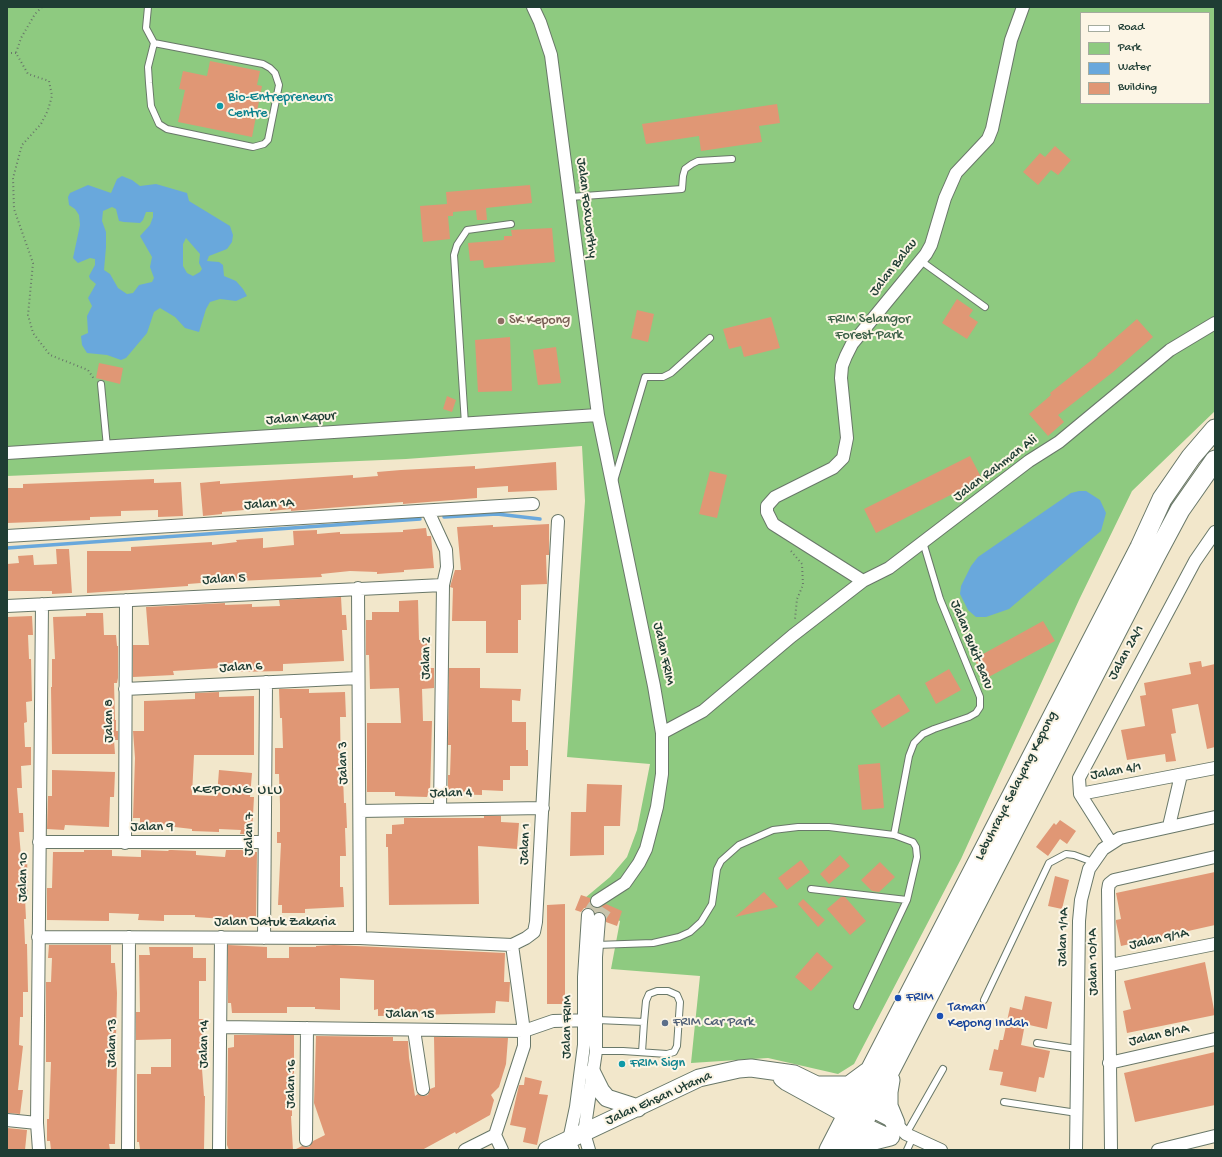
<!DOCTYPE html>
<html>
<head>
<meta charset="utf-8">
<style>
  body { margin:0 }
  #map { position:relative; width:1222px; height:1157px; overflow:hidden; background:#f2e7cb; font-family:"Gochi Hand",sans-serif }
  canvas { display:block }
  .frame { position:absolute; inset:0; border:8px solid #1f3d34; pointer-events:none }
  .legend { position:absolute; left:1080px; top:12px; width:130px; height:92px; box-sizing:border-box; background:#fcf5e5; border:1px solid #a4ab9e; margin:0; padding:5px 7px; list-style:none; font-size:12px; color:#1f3d34 }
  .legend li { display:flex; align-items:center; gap:8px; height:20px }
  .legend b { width:20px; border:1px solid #a4ab9e }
</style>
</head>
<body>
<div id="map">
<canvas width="1222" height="1157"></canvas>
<div class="frame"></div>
<ul class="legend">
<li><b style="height:5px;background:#fff"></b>Road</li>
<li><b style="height:11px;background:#8eca80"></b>Park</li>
<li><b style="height:11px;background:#69a8dc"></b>Water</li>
<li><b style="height:11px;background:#e09775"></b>Building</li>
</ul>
</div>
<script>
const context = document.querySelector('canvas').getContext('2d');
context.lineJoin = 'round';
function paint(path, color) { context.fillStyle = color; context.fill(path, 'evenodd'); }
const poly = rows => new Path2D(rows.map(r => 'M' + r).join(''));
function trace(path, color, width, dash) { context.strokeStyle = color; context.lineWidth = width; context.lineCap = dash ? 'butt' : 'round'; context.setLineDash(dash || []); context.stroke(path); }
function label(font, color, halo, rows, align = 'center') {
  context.font = font + ' "Gochi Hand",sans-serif'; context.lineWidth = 4; context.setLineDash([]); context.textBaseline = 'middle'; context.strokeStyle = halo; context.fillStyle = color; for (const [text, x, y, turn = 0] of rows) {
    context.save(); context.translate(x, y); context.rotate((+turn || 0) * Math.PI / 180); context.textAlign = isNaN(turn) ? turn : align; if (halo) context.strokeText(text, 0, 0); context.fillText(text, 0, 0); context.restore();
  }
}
const green = poly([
  [7,7,1215,7,1215,411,1132,491,1079,600,961,859,854,1064,838,1074,768,1058,691,1063,700,976,611,969,620,921,579,903,610,877,627,857,637,830,650,764,567,757,585,501,582,446,406,459,7,476],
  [1081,13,1209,13,1209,103,1081,103]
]);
const water = poly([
  [122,176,132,180,140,186,156,184,187,193,189,201,230,226,233,235,232,242,227,249,209,256,207,261,219,262,223,265,224,276,236,281,243,289,247,296,236,301,220,299,210,302,206,309,199,332,185,328,175,317,160,308,154,312,147,333,126,358,121,360,107,355,87,353,82,345,81,336,88,333,87,316,92,306,88,298,96,284,90,279,89,276,95,265,95,259,90,258,78,263,73,258,80,225,79,215,75,209,69,205,68,197,70,193,88,185,111,193,117,179],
  [112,207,116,209,119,221,124,222,140,223,143,220,146,212,153,212,153,217,150,225,140,236,152,257,150,267,154,278,152,282,139,285,133,293,127,294,118,288,110,274,104,270,106,247,106,232,102,221,103,211],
  [186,238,200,254,199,263,202,269,200,272,193,276,187,273,183,266,183,244],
  [1079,491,1086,491,1100,500,1106,513,1101,531,1009,609,986,617,976,617,968,610,960,594,961,586,971,566,978,557,1071,493]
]);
const stream = poly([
  [444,517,497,514,540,519],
  [7,548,420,519]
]);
const building = poly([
  [210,61,260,71,257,85,262,86,252,137,178,122,185,90,179,89,183,71,207,76],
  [777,104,780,123,759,126,762,142,701,151,699,136,646,144,642,124],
  [1055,146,1071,160,1058,175,1051,170,1038,185,1023,172,1040,153,1045,157],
  [530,185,532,203,486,208,487,220,477,220,476,210,453,212,453,216,448,216,450,239,423,242,420,206,447,204,446,192],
  [552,228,555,262,484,268,483,260,470,261,468,243,504,240,504,236,512,236,511,230],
  [957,299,973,310,969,316,978,322,967,339,942,323],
  [637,310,654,314,648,342,631,338],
  [771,317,780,348,744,357,741,346,729,349,723,329],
  [1137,319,1153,337,1113,372,1058,415,1064,422,1048,436,1029,414,1051,395,1050,393,1098,355,1097,354],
  [510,337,512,391,478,392,475,340],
  [556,347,561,383,538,385,533,350],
  [99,363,123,368,120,384,96,378],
  [447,396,456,400,452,412,443,409],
  [970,456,982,479,876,533,864,509],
  [556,462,557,490,508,492,508,486,477,488,477,498,403,504,403,502,291,511,291,509,270,511,270,506,244,508,244,510,222,512,222,514,203,516,200,483,220,481,220,484,353,475,353,478,378,476,377,472,401,470,475,466,475,469],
  [710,471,727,475,717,518,699,514],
  [154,479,154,483,181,482,183,516,158,517,158,510,121,511,121,516,90,517,90,520,7,523,7,488,23,488,23,484],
  [549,524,549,555,546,555,547,584,521,585,521,620,518,620,518,653,486,653,486,621,452,621,453,588,450,587,455,570,461,570,457,527,493,525,493,527],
  [426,528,427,536,431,536,434,568,404,570,404,572,377,574,377,572,350,571,321,574,322,577,239,581,239,580,188,584,188,586,87,593,87,551,131,551,131,547,212,542,212,545,237,542,236,540,263,538,263,548,294,545,293,531,317,530,317,534,340,532,340,534,374,533,403,532,403,530],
  [56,549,69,549,72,593,52,594,52,591,7,591,7,564,19,563,18,556,33,555,34,565,57,564],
  [341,597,342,615,346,615,347,630,342,630,344,661,283,664,283,671,235,672,235,667,173,671,174,675,133,677,133,645,149,645,146,607,225,603,225,605,252,604,252,607,280,606,279,600],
  [418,600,419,640,427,639,428,668,434,668,434,688,422,689,423,721,432,721,430,794,428,794,427,797,395,796,395,792,367,792,367,723,401,723,399,688,370,689,369,655,366,655,366,620,372,620,372,612,399,612,399,601],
  [86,613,103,613,104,635,116,635,117,646,118,646,118,678,117,683,114,683,115,720,116,720,116,731,118,731,118,740,114,740,115,754,52,754,51,687,52,687,52,659,55,659,53,617,86,616],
  [32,616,33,635,28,635,29,659,31,659,32,701,26,702,27,722,24,723,25,747,31,747,31,765,21,766,22,788,17,788,19,813,23,813,24,832,19,832,21,856,27,856,28,897,25,898,26,919,24,919,25,944,27,944,28,992,23,992,23,1017,20,1017,19,1045,23,1046,18,1090,23,1090,20,1114,7,1113,7,617],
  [1043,621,1055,641,985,679,974,659],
  [1201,661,1202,667,1215,664,1215,747,1207,749,1198,704,1172,709,1176,733,1171,734,1176,761,1166,762,1165,754,1127,760,1121,730,1145,726,1140,696,1146,695,1144,683,1191,674,1189,663],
  [449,668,480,668,480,688,521,689,520,701,512,700,512,722,526,722,526,750,528,750,528,766,510,766,510,780,503,780,503,791,482,790,482,795,448,794,448,775,450,775,451,745,448,745],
  [949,669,961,690,936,704,925,683],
  [279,689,309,689,309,693,345,692,346,717,340,717,341,776,343,776,344,803,346,803,347,828,345,828,346,856,340,856,340,887,343,887,344,907,305,909,305,913,282,913,282,905,278,905,281,843,277,843,277,832,280,832,280,804,279,774,275,774,275,748,283,748,282,718,280,718],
  [219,692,219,697,254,696,254,755,194,755,192,795,217,796,219,770,252,773,250,797,254,797,252,834,240,834,241,830,219,829,219,832,192,831,192,829,166,826,140,825,140,818,133,818,135,758,133,731,144,731,144,701,195,699,195,693],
  [899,694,910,711,882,728,871,711],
  [880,763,884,808,862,810,858,765],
  [52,770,115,772,114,797,110,797,109,827,65,825,64,830,47,829,48,796,52,796],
  [587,784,622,785,620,826,604,826,604,855,570,856,571,812,586,812],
  [484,816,501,816,501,822,519,823,517,849,478,846,479,904,389,905,388,847,386,847,386,834,392,834,392,825,404,824,404,818,484,818],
  [1060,820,1076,831,1067,844,1060,839,1048,856,1036,847,1054,823,1056,825],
  [84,850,112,850,112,856,141,857,141,850,168,851,169,850,172,850,196,851,196,855,225,857,226,850,251,850,251,852,257,852,256,921,195,917,195,915,164,915,164,921,138,920,139,914,109,913,109,921,47,920,47,888,52,888,53,852,84,852],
  [840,855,850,866,829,884,820,874],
  [801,860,810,872,787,890,778,878],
  [880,862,895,877,879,892,872,891,861,880],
  [1215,872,1215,925,1121,946,1116,922,1116,920,1121,919,1116,893],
  [1055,876,1069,880,1062,909,1048,906],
  [764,892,778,907,735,917],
  [581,895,590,898,591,905,594,908,598,908,606,904,622,911,617,926,606,922,606,916,603,913,595,913,589,908,584,908,581,912,575,910],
  [841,897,845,897,866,921,850,935,827,909],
  [803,899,825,920,818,927,798,904],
  [565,904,565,1004,547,1004,547,905],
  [49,945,111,945,111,963,115,963,117,993,116,1037,112,1037,113,1065,117,1065,115,1144,109,1144,110,1150,51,1150,50,1141,47,1141,47,1119,49,1119,51,1062,46,1062,46,982,51,982,52,958,48,958],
  [228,945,267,947,267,958,289,958,289,947,316,947,316,946,334,945,505,953,504,982,510,982,509,1002,496,1001,495,1013,378,1016,378,1009,374,1010,374,980,340,978,340,1010,315,1009,315,1007,287,1007,287,1013,232,1013,231,1003,228,1003],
  [149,947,193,947,193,958,206,958,206,981,199,981,199,1019,204,1019,202,1069,204,1096,205,1096,204,1150,140,1149,139,1142,137,1142,137,1074,151,1074,151,1067,171,1067,171,1039,136,1040,136,1012,140,1012,139,955,150,955],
  [817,952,833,967,811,991,795,977],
  [1205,962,1215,1015,1127,1033,1123,1011,1131,1009,1124,981],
  [1025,996,1052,1002,1047,1029,1025,1024,1021,1045,1050,1051,1044,1078,1039,1077,1036,1092,1000,1085,1003,1072,989,1070,994,1049,998,1050,1000,1040,1003,1040,1010,1007,1022,1010],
  [234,1035,294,1035,294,1090,292,1090,292,1116,291,1116,293,1150,229,1150,227,1145,228,1048,234,1047],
  [316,1036,393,1037,393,1041,408,1041,409,1058,415,1096,418,1094,424,1096,428,1095,430,1089,435,1087,434,1037,508,1038,506,1064,499,1087,491,1095,494,1100,490,1115,456,1134,455,1132,422,1150,294,1150,302,1146,309,1147,313,1141,325,1135,314,1103],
  [1215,1052,1215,1105,1135,1122,1124,1073],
  [525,1077,542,1081,539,1094,548,1095,537,1145,523,1142,526,1128,510,1125,519,1085,524,1085],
  [7,1128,27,1130,25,1150,7,1150]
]);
const streetTunnel = poly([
  [588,915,597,901],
  [599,919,608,905]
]);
const path = poly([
  [42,7,35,14,21,38,16,53,28,74,49,81,52,96,48,110,41,124,22,145,13,178,14,209,33,263,28,315,33,333,50,355,88,370,94,379],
  [7,53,16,53],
  [791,551,802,564,803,585,797,599,795,619]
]);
const lane = poly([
  [148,7,146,28,154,43,148,67,149,83,151,106,159,124,167,129,253,147,264,144,268,140,279,85,275,73,270,68,263,64,154,43],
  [570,197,682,189,683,176,685,169,692,164,698,161,732,159],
  [921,261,985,307],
  [101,384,107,447],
  [465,424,454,255,457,245,467,230,511,224],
  [614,481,645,377,663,377,671,373,710,338],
  [811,889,907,900],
  [596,945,653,943,679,937,690,932,701,922,712,904,717,869,721,861,739,845,773,830,798,827,829,827,894,835,909,756,914,743,923,734,934,729,969,717,976,713,980,707,980,697,940,599,923,542],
  [984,1000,1049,863,1066,854,1074,855,1093,862],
  [857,1006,907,900,917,857,916,847,913,842,894,835],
  [1037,1043,1077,1049],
  [596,1051,623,1051,667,1054,674,1052,677,1046,680,1002,677,995,668,991,657,991,649,994,646,1001,644,1022,597,1020],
  [642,1052,644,1022],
  [1004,1102,1077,1113],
  [906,1134,943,1069],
  [907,1150,913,1137]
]);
const street = poly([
  [533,7,540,22,551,55,598,415,654,686,662,733,662,774,657,807,646,849,639,863,625,883,597,901],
  [7,453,598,415],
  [428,511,446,550,447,567,443,585,440,809],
  [7,536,533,504],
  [863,581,773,524,767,512,767,506,775,497,833,468,843,458,847,438,841,378,842,366,846,356,852,344,926,254,931,245,945,198,956,173,988,139,992,129,1011,40,1023,7],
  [358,588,360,938],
  [7,606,443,585],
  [125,689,358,678],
  [662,733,703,711,792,636,863,581,889,568,1029,461,1059,442,1170,350,1215,323],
  [1080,794,1215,768],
  [360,811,543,808],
  [1169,826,1181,775],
  [39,842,264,842],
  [125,843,126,600],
  [1111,843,1080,794,1079,778,1195,561,1215,532],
  [38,937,360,938,512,945,526,938,534,932,536,922,558,521],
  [264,938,266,682],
  [1110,965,1215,944],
  [221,1027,524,1031,553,1021,597,1020],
  [414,1030,423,1089],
  [1109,1063,1215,1039],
  [870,1110,895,1123,906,1134,941,1150],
  [7,1120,37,1123],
  [863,1123,891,1136],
  [306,1140,307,1028],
  [39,1150,37,1123,42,604],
  [128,1150,129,937],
  [219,1150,221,937],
  [465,1150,495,1135],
  [502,1150,495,1135,524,1046,524,1031,512,945],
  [573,1150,569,1140,576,1107,584,1045,584,977,588,915],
  [589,1150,584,1133,596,1051,596,957,599,919],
  [1076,1150,1079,921,1081,900,1089,869,1103,849,1120,838,1215,817],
  [1111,1150,1108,890,1109,884,1114,880,1215,857],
  [1158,1150,1215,1136]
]);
const secondary = poly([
  [592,1073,601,1091,607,1098,638,1108],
  [782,1078,787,1082,858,1121],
  [547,1150,699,1078,739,1069,751,1068,794,1074,866,1109]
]);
const primary = poly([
  [890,1080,888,1092,888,1106,895,1123],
  [820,1086,849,1086,868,1072],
  [829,1150,1140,547,1162,499,1191,457,1215,429],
  [849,1150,1156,555,1180,510,1215,460],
  [854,1150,870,1141,890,1136]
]);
const markers = [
  [220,106,4,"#0f9aa8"],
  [501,321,4,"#8d6e63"],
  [898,998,4,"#1a4fb4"],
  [940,1016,4,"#1a4fb4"],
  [665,1023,4,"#5c6f8a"],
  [622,1064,4,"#0f9aa8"]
];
const cultureNames = [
  ["Bio-Entrepreneurs",228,98],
  ["Centre",228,114],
  ["FRIM Sign",630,1064]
];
const streetNames = [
  ["Jalan Foxworthy",586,208,83],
  ["Jalan Balau",894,268,-52],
  ["Jalan Kapur",301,419,-4],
  ["Jalan Rahman Ali",996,469,-37],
  ["Jalan 1A",269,505,-3],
  ["Jalan 5",224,580,-3],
  ["Jalan Bukit Baru",971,645,68],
  ["Jalan 2A/1",1127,653,-61],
  ["Jalan FRIM",663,654,78],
  ["Jalan 2",427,658,-89],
  ["Jalan 6",241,668,-3],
  ["Jalan 8",110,721,-90],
  ["Jalan 3",344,763,-91],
  ["Jalan 4/1",1116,772,-10],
  ["Lebuhraya Selayang Kepong",1017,786,-63],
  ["Jalan 4",451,794,-1],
  ["Jalan 9",152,828],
  ["Jalan 7",250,834,-89],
  ["Jalan 1",526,844,-87],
  ["Jalan 10",24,877,-89],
  ["Jalan Datuk Zakaria",275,923],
  ["Jalan 1/1A",1064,937,-88],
  ["Jalan 9/1A",1159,940,-12],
  ["Jalan 10/1A",1094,962,-91],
  ["Jalan 15",410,1015,1],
  ["Jalan FRIM",568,1027,-89],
  ["Jalan 8/1A",1159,1036,-13],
  ["Jalan 13",113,1043,-89],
  ["Jalan 14",205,1044,-89],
  ["Jalan 16",292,1084,-89],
  ["Jalan Ehsan Utama",659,1099,-24]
];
const parkNames = [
  ["FRIM Selangor",869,320],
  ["Forest Park",869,336]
];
const educationNames = [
  ["SK Kepong",509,321]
];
const transitNames = [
  ["FRIM",906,998],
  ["Taman",948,1008],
  ["Kepong Indah",948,1024]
];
const serviceNames = [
  ["FRIM Car Park",673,1023]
];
const neighbourhoodNames = [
  ["KEPONG ULU",238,791]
];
paint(green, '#8eca80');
paint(water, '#69a8dc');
trace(stream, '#69a8dc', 3.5);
paint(building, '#e09775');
trace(streetTunnel, '#c8c5ad', 12, [12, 6]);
trace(lane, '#697869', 8);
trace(street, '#697869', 14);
trace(secondary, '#697869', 19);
trace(primary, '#697869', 21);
trace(path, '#697869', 2, [1, 3]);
trace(lane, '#fff', 6);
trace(street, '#fff', 12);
trace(secondary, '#fff', 17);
trace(primary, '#fff', 19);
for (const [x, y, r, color] of markers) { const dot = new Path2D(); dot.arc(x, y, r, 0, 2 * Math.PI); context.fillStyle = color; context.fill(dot); trace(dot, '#fcf5e5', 1.5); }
label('14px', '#0d838f', '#fcf5e5', cultureNames, 'left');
label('14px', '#1f3d34', '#fcf5e5', streetNames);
label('14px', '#3b6047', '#fcf5e5', parkNames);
label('14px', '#785e54', '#fcf5e5', educationNames, 'left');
label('14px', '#164399', '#fcf5e5', transitNames, 'left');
label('14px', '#4e5e75', '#fcf5e5', serviceNames, 'left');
context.letterSpacing = '1px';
label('15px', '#1f3d34', '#fcf5e5', neighbourhoodNames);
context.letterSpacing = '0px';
</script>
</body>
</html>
